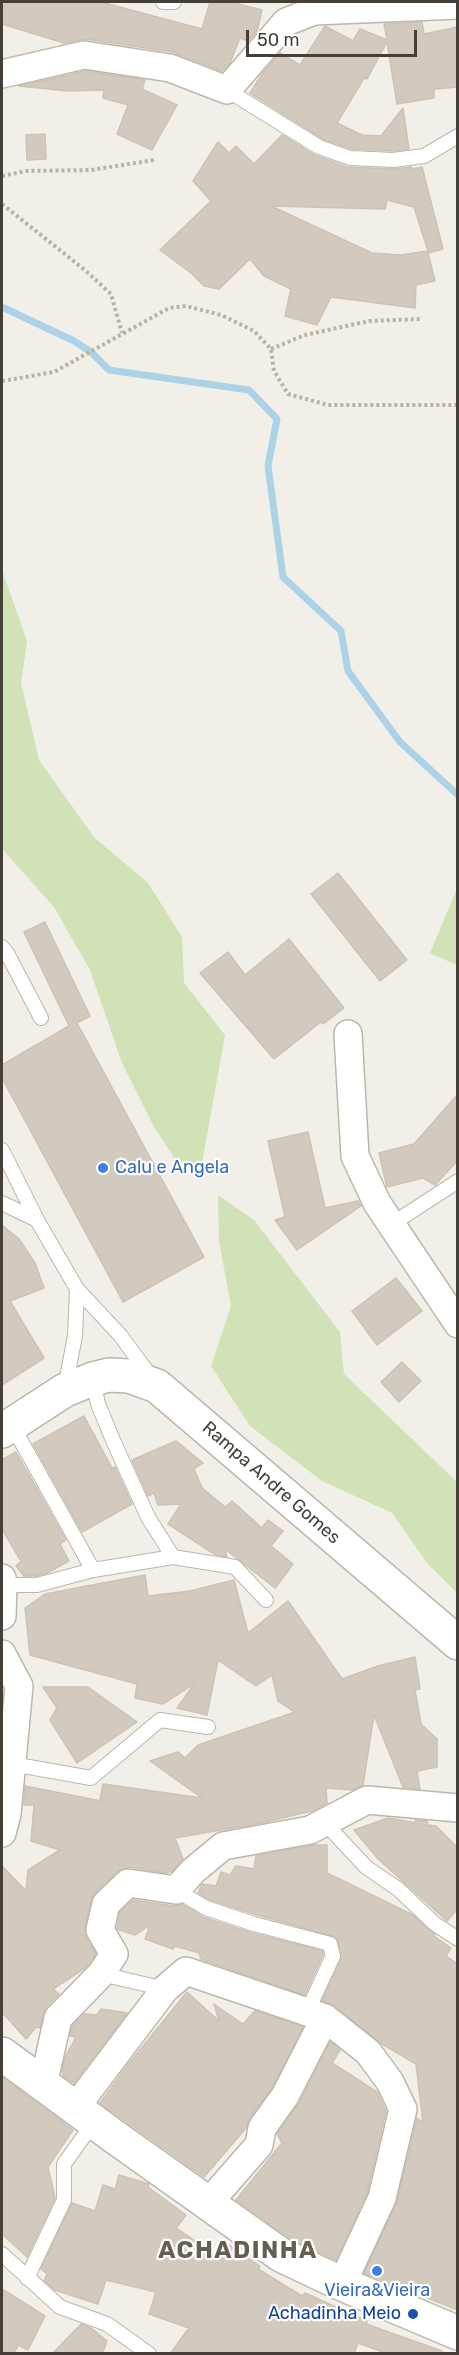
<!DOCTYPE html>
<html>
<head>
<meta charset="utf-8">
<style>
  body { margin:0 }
  #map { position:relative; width:459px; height:2355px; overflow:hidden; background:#f2efe9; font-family:Rubik,sans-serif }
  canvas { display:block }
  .frame { position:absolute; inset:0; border:3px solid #453f38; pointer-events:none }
  .scale { position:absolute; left:246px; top:30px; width:171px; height:27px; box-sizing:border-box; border:3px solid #453f38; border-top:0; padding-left:8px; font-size:18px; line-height:21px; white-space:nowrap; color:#453f38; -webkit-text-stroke:4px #fff; paint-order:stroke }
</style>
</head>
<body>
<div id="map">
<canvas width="459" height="2355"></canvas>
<div class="frame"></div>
<div class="scale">50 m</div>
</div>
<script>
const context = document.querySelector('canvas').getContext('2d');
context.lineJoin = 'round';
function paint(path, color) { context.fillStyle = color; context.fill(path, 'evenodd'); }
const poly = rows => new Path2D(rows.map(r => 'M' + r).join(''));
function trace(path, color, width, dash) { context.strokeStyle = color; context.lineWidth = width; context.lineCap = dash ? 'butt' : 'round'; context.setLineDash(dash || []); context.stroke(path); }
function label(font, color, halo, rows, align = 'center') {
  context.font = font + ' Rubik,sans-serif'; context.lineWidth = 4.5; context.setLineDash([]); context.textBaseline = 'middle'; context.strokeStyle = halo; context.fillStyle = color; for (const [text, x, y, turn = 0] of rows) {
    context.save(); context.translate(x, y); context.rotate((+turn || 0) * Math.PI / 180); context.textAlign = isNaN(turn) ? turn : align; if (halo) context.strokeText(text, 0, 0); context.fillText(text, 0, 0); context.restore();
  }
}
const green = poly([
  [2,570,27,641,21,683,39,760,94,837,148,883,182,937,184,983,225,1035,202,1163,181,1168,154,1127,122,1063,90,970,54,907,2,849],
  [457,889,457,965,430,953],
  [218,1195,254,1220,340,1332,344,1374,457,1482,457,1593,427,1563,392,1513,322,1481,250,1426,211,1366,231,1306,219,1241]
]);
const stream = poly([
  [2,307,74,341,91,352,109,370,249,390,277,419,268,466,283,577,341,631,348,671,400,742,458,795]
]);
const building = poly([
  [2,2,101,2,202,29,210,2,230,2,262,10,257,31,248,41,240,38,230,63,222,71,173,52,86,39,64,43,2,24,2,2],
  [422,22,424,34,458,27,458,87,434,89,434,98,397,104,387,42,367,79,364,78,337,123,362,135,381,136,403,108,409,149,393,151,352,149,323,139,250,93,262,74,280,53,300,65,325,26,353,41,360,29,387,40,384,24,422,22],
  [85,71,145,80,142,89,177,105,152,150,117,134,128,105,103,98,104,90,68,91,19,86,85,71],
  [45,134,46,159,27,160,26,135,45,134],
  [282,135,314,155,347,167,393,169,411,167,412,169,422,167,443,249,428,253,435,281,416,285,415,308,331,297,317,325,285,316,291,289,264,276,250,259,219,289,204,286,191,273,160,250,211,201,193,181,218,142,229,153,236,146,254,164,282,135],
  [387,200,414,207,428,251,401,255,372,253,271,206,385,209,387,200],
  [338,873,407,960,380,981,311,894,338,873],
  [45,922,90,1016,77,1023,204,1257,123,1302,2,1078,2,1065,69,1026,24,932,45,922],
  [289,939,344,1008,323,1024,321,1022,274,1059,200,973,228,952,245,975,289,939],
  [458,1094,458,1160,435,1185,423,1178,387,1187,379,1153,414,1144,458,1094],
  [308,1132,325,1208,358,1201,361,1206,297,1250,275,1220,285,1217,268,1141,308,1132],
  [2,1225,19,1239,35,1263,44,1288,10,1301,44,1358,2,1385,2,1225],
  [396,1278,422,1311,377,1345,352,1311,396,1278],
  [402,1362,421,1381,399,1402,381,1382,402,1362],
  [84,1416,112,1468,115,1467,132,1504,82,1532,33,1444,84,1416],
  [176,1441,203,1463,194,1469,202,1488,225,1507,232,1501,262,1528,268,1520,283,1531,271,1546,293,1564,275,1588,225,1549,227,1557,216,1555,168,1524,181,1504,158,1505,154,1493,148,1496,132,1460,176,1441],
  [16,1452,66,1540,60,1544,69,1561,47,1573,36,1576,24,1576,16,1566,21,1561,2,1529,2,1460,16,1452],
  [145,1575,148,1596,190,1591,234,1580,248,1633,288,1601,342,1679,378,1666,415,1657,420,1689,415,1690,421,1724,437,1739,437,1767,417,1771,420,1789,403,1787,374,1715,363,1785,353,1790,326,1788,327,1803,312,1811,261,1823,175,1838,183,1859,172,1871,166,1873,130,1867,118,1871,95,1893,91,1900,85,1927,86,1938,96,1954,85,1968,53,1989,59,1994,46,2007,40,2028,36,2027,26,2039,2,2012,2,1866,26,1891,28,1870,60,1850,31,1841,34,1805,24,1805,25,1786,101,1801,100,1799,103,1784,202,1798,150,1761,178,1752,185,1758,198,1745,295,1712,278,1701,272,1675,256,1686,218,1660,207,1715,177,1708,195,1683,163,1704,135,1698,137,1684,30,1655,25,1608,45,1594,145,1575],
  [43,1687,88,1687,137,1722,77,1763,50,1720,57,1708,43,1687],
  [388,1818,417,1823,415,1820,427,1821,428,1825,436,1826,458,1848,458,1908,447,1921,379,1860,354,1830,388,1818],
  [315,1845,327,1845,327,1873,413,1915,435,1935,434,1936,451,1948,446,1956,458,1964,458,2310,364,2273,397,2202,417,2118,423,2122,416,2064,382,2044,335,2006,322,2000,341,1959,336,1937,257,1915,210,1900,198,1893,202,1884,216,1886,221,1872,230,1875,236,1866,254,1869,256,1856,315,1845],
  [133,1900,174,1906,182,1904,203,1917,252,1933,323,1951,323,1955,305,1995,201,1959,199,1953,175,1946,173,1949,145,1939,150,1925,135,1935,117,1929,120,1912,133,1900],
  [187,1992,219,2021,214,2004,243,2024,255,2011,303,2027,272,2088,249,2119,246,2128,204,2177,100,2103,130,2062,187,1992],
  [101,2009,127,2013,74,2083,63,2076,62,2071,65,2057,76,2037,70,2036,72,2026,84,2014,97,2015,101,2009],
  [330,2042,340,2050,332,2063,377,2092,386,2111,367,2193,336,2260,291,2239,236,2200,282,2143,277,2134,299,2103,330,2042],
  [2,2077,73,2130,48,2167,55,2198,27,2257,2,2234,2,2077],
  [119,2175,149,2184,148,2187,186,2215,176,2228,219,2257,229,2245,260,2266,258,2269,302,2296,305,2293,367,2321,366,2324,442,2351,442,2354,388,2354,358,2343,354,2354,170,2354,189,2328,149,2314,156,2292,106,2280,98,2304,55,2290,44,2281,47,2274,41,2269,72,2203,95,2211,103,2185,115,2189,119,2175],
  [2,2289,45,2316,28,2350,18,2345,14,2354,2,2354,2,2289],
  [81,2324,91,2328,107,2341,102,2354,52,2354,81,2324]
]);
const path = poly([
  [2,176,26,171,91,170,154,160],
  [2,204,86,271,111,294,122,333],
  [271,349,305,335,369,321,421,319],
  [2,381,54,372,169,308,186,306,221,315,254,331,271,349,274,371,288,394,328,405,458,405]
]);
const service = poly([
  [163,2,174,2],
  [227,90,319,147,350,158,393,160,424,156,458,136],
  [2,947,7,953,41,1018],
  [2,1150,37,1220,77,1289,120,1335,151,1377],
  [2,1203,37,1220],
  [392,1224,458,1181],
  [65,1388,75,1336,77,1289],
  [12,1425,93,1570],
  [173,1557,235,1567,266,1600],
  [3,1585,37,1585,93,1570,173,1557,148,1517,115,1445,98,1404,93,1379],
  [12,1764,91,1778,160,1720,208,1727],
  [324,1822,366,1867,398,1889,435,1924,458,1939],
  [176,1890,206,1908,254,1924,330,1944,333,1956,307,2012],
  [101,1974,165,1989],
  [2,2254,60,2307,107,2324,149,2354],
  [27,2278,64,2200,64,2164,94,2122]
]);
const minor = poly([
  [2,74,84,55,170,68,227,90,286,22,314,11,458,5],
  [348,1034,355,1156,377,1203,458,1324],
  [2,1578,3,1585,2,1616],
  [2,1654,19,1686,7,1814,2,1833],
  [325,2018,368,2052,390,2082,403,2109,382,2198,342,2284],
  [43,2085,58,2018,101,1974,114,1954,100,1930,106,1904,128,1883,176,1890,193,1871,223,1846,310,1830,367,1800,458,1808],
  [75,2108,165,1989,186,1971,325,2018,285,2096,262,2128,259,2145,209,2202]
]);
const tertiary = poly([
  [2,1431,65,1390,93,1379,109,1375,129,1376,157,1386,458,1643],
  [2,2054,112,2135,281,2255,342,2284,458,2333]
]);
const markers = [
  [103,1168,6,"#3f7fe0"],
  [377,2271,6,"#3f7fe0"],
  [413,2314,6,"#1a4fb4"]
];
const shopNames = [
  ["Calu e Angela",115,1168],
  ["Vieira&Vieira",377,2291,"center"]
];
const streetNames = [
  ["Rampa Andre Gomes",271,1483,41]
];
const transitNames = [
  ["Achadinha Meio",401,2314]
];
const districtNames = [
  ["ACHADINHA",238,2251]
];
paint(green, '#d0e2b6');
trace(stream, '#acd2e8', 7);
paint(building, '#d3cabf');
trace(building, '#cdc2b3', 1.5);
trace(service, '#bdb6ac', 16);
trace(minor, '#bdb6ac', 30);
trace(tertiary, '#bdb6ac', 36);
trace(path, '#bdb19f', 4, [3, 3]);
trace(service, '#fff', 14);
trace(minor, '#fff', 27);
trace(tertiary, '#fff', 33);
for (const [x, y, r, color] of markers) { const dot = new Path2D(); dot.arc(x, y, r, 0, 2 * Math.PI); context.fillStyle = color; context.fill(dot); trace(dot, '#fff', 2); }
label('18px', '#366cbe', '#fff', shopNames, 'left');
label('18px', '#453f38', '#fff', streetNames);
label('18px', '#164399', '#fff', transitNames, 'right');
context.letterSpacing = '1.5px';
label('bold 24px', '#675d50', '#fff', districtNames);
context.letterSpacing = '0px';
</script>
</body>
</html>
